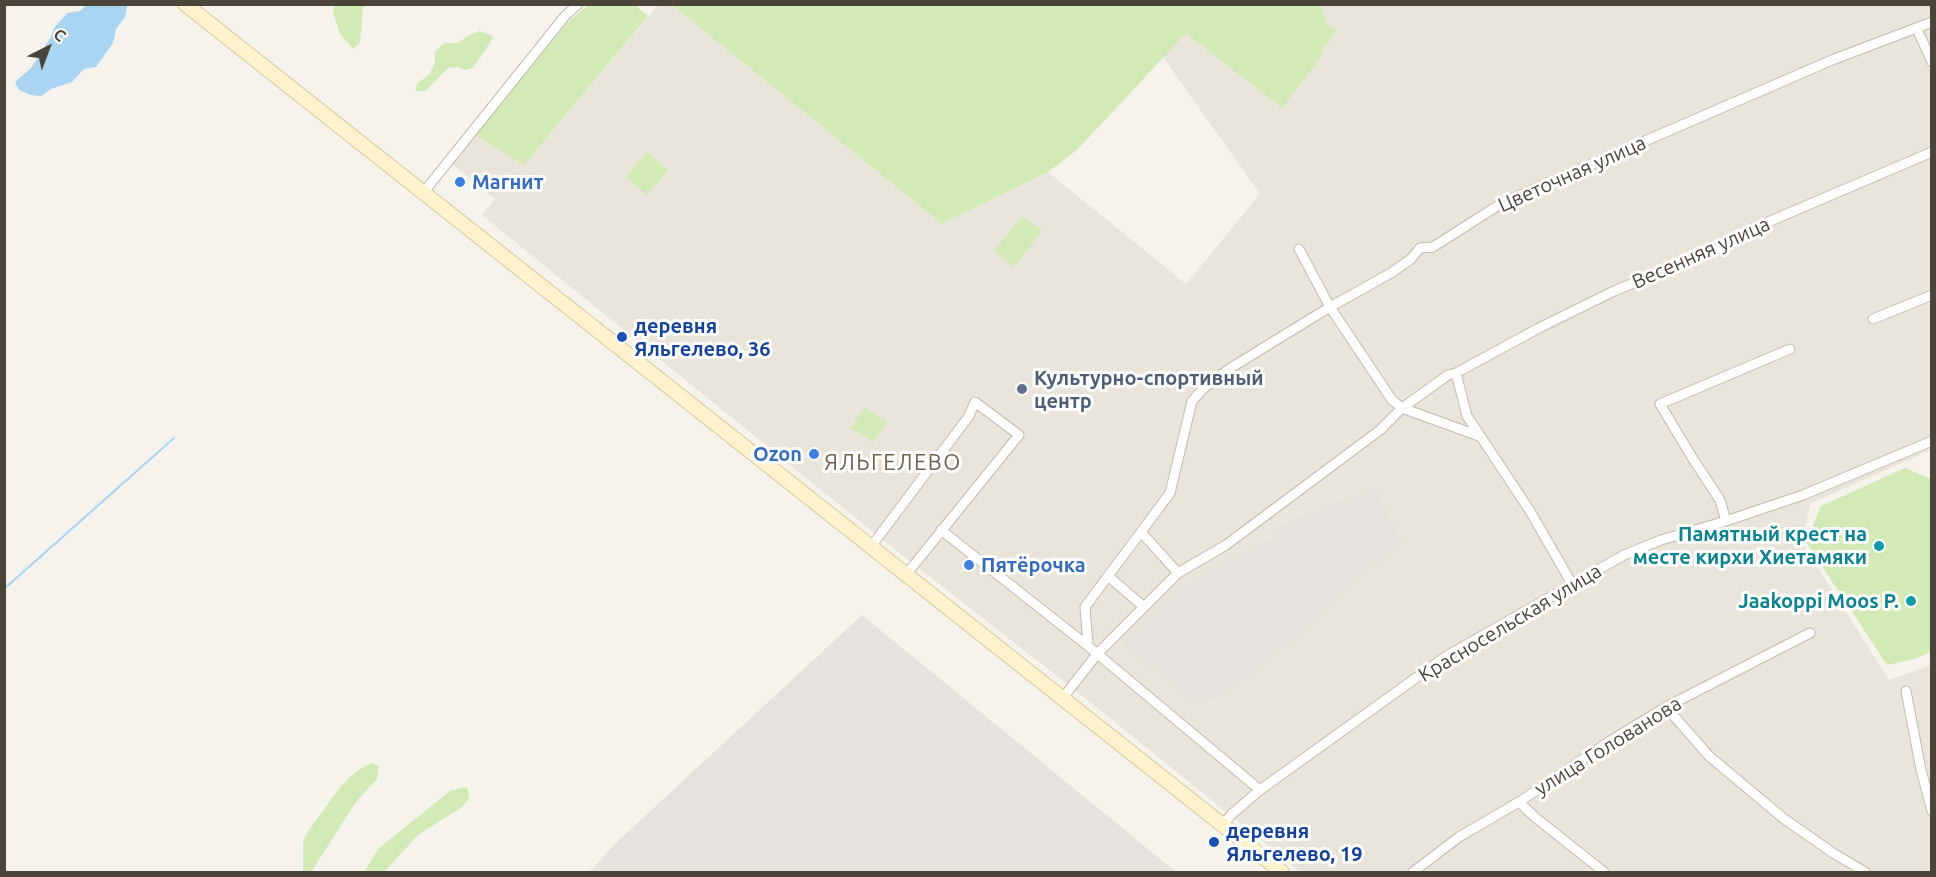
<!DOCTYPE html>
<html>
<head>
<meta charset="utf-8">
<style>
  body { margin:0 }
  #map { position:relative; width:1936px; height:877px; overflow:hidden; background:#f6f3ec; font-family:Ubuntu,sans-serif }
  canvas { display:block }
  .frame { position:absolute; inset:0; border:6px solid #4b4439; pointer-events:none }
  .north { position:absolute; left:18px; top:18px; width:60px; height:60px; -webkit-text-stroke:4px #fff; paint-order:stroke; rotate:42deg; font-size:16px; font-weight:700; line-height:24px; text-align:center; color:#4b4439 }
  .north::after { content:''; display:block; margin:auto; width:21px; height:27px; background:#4b4439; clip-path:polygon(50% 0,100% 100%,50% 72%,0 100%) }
</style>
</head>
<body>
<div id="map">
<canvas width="1936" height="877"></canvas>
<div class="frame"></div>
<div class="north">С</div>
</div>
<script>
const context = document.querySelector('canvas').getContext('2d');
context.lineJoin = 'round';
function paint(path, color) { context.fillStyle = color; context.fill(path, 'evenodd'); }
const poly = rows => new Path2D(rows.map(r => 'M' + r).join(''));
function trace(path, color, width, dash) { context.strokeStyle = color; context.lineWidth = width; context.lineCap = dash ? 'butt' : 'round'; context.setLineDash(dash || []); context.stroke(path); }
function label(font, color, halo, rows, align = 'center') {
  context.font = font + ' Ubuntu,sans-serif'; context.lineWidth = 6; context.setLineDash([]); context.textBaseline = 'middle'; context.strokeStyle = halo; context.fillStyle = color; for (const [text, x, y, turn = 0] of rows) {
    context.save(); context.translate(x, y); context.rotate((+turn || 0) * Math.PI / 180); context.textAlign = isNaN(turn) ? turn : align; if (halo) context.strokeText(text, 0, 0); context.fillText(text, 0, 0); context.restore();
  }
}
const residential = poly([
  [658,5,672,5,942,224,1048,172,1186,284,1260,194,1131,12,1137,5,1931,5,1931,450,1811,503,1801,541,1889,680,1931,665,1931,872,1300,872,1099,709,874,533,482,215,495,199,451,163,475,135,524,165]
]);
const industrial = poly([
  [1375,487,1404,542,1372,567,1273,658,1228,693,1195,702,1122,644,1183,584,1186,586,1208,569,1231,556,1276,539,1273,530],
  [862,615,1176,872,589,872,618,841]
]);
const green = poly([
  [1322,4,1326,23,1337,30,1323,50,1319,60,1282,108,1186,33,1077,150,1048,172,942,224,672,5],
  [334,5,367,5,363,8,360,43,353,49,340,34,333,12],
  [588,5,635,5,648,16,524,165,475,135,567,23],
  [479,31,491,35,493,38,473,68,464,70,458,67,448,68,426,91,415,91,417,83,429,75,435,63,435,52,444,43,458,43,468,36],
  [647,152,668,170,647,195,626,177],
  [1022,216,1042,231,1014,267,994,251],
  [865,407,887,422,873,442,851,428],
  [1905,468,1931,479,1931,652,1914,659,1887,665,1806,542,1821,506],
  [373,763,379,766,377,779,356,802,311,872,303,872,303,842,307,833,340,787,350,777,366,765],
  [466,787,468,789,469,799,462,807,418,835,384,872,364,872,379,848,450,791]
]);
const water = poly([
  [126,5,127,6,125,17,116,29,113,43,96,67,84,69,72,82,51,89,41,96,31,95,19,90,15,82,31,68,51,37,54,28,67,13,80,11,86,5]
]);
const stream = poly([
  [4,589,174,438]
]);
const street = poly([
  [1917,29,1932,62],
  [423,193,565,16,578,4],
  [1299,249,1330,307,1392,400,1402,408,1479,436],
  [1873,319,1932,295],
  [1726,521,1720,500,1693,459,1660,404,1790,349],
  [941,530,1088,646],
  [1141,532,1108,576,1144,607],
  [870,548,969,416,975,402,1019,435,905,576],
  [1178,573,1141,532,1170,493,1192,401,1204,388,1229,369,1330,307,1391,273,1411,259,1420,248,1433,247,1502,203,1832,60,1932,22],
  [1108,576,1085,607,1088,646,1260,790],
  [1572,584,1530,511,1467,416,1456,373,1539,328,1614,291,1719,248,1754,228,1932,152],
  [1906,691,1921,770,1932,811],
  [1062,699,1097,654,1178,573,1226,545,1380,430,1402,408,1448,375,1456,373],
  [1666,707,1709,756,1783,818,1833,853,1865,872],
  [1519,802,1536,818,1604,872],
  [1222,825,1232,814,1260,790,1445,657,1624,555,1661,540,1726,521,1803,495,1932,441],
  [1413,872,1459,837,1519,802,1610,741,1666,707,1810,633]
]);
const secondary = poly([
  [185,4,1282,872]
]);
const markers = [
  [460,182,6,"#3f7fe0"],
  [622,337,6,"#1a4fb4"],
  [1022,389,6,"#5c6f8a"],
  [814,454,6,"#3f7fe0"],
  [1879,546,6,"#0f9aa8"],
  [969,565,6,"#3f7fe0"],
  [1911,601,6,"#0f9aa8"],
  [1214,842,6,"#1a4fb4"]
];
const streetNames = [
  ["Цветочная улица",1572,174,-24],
  ["Весенняя улица",1701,253,-24],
  ["Красносельская улица",1510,623,-31],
  ["улица Голованова",1608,746,-32]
];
const shopNames = [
  ["Магнит",472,182],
  ["Ozon",802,454,"right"],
  ["Пятёрочка",981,565]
];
const transitNames = [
  ["деревня",634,326],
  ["Яльгелево, 36",634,349],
  ["деревня",1226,831],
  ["Яльгелево, 19",1226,854]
];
const serviceNames = [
  ["Культурно-спортивный",1034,378],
  ["центр",1034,401]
];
const cultureNames = [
  ["Памятный крест на",1867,534],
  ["месте кирхи Хиетамяки",1867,557],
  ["Jaakoppi Moos P.",1899,601]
];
const quarterNames = [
  ["ЯЛЬГЕЛЕВО",893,463]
];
paint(residential, '#eae5da');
paint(industrial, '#e6e2dd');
paint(green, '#d2eab5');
paint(water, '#a9d4f2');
trace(stream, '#a9d4f2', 2);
trace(street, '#c2bbae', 11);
trace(secondary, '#d6c79b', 16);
trace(street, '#fff', 9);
trace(secondary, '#fff3cd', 14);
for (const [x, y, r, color] of markers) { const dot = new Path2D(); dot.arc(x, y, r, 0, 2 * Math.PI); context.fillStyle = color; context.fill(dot); trace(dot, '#fff', 2); }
label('20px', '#4b4439', '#fff', streetNames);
label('bold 20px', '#366cbe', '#fff', shopNames, 'left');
label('bold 20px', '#164399', '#fff', transitNames, 'left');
label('bold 20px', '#4e5e75', '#fff', serviceNames, 'left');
label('bold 20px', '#0d838f', '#fff', cultureNames, 'right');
context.letterSpacing = '1.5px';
label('22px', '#6e6250', '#fff', quarterNames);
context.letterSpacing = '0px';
</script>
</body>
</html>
